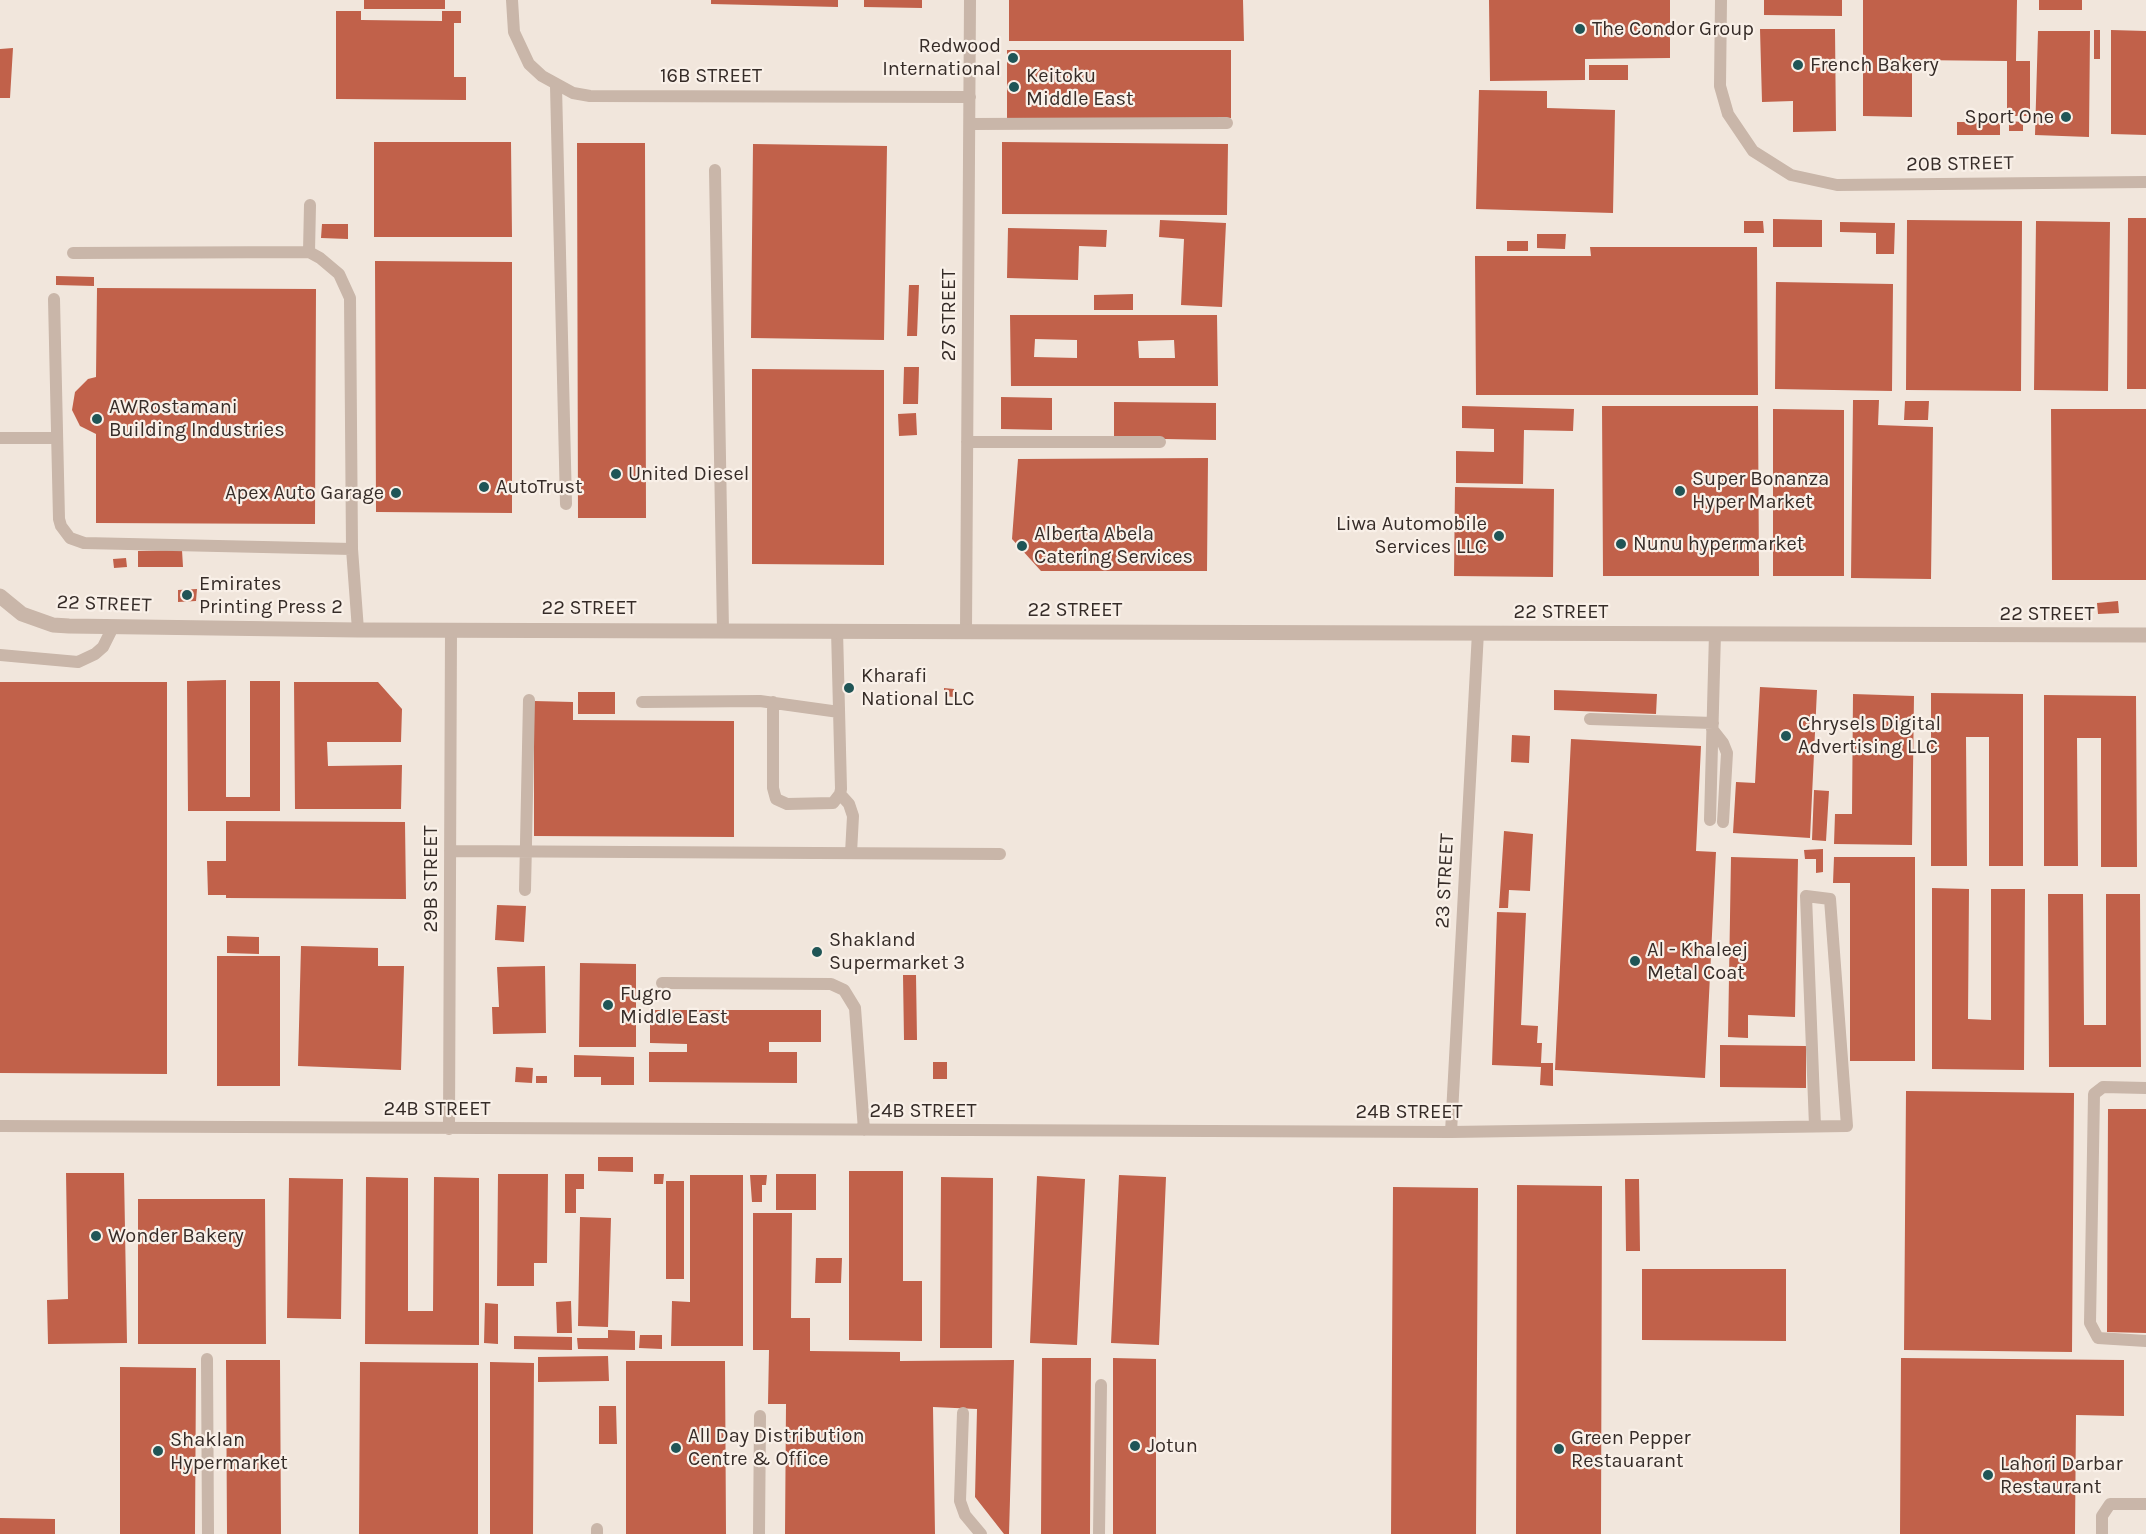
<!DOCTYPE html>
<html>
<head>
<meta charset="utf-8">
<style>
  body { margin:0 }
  canvas { display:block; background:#f1e6dc }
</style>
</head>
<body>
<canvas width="2146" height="1534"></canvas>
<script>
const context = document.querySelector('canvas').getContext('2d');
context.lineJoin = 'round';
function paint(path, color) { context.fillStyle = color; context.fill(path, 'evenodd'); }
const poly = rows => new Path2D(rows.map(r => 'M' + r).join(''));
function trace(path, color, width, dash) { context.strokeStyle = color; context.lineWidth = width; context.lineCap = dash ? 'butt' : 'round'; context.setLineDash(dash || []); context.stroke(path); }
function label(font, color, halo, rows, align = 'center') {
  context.font = font + ' Karla,sans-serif'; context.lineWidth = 4.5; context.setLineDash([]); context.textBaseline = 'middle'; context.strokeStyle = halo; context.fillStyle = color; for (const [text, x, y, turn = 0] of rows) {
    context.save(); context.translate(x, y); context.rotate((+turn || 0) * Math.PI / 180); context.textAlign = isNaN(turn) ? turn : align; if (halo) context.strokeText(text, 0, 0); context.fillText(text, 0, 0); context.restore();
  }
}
const building = poly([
  [364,0,445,0,445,9,364,9],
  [711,0,838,0,838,7,711,4],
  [864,0,922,0,922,8,864,7],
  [1009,0,1243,0,1244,41,1009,41],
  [1489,0,1670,0,1670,58,1585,59,1585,80,1490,81],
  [1764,0,1842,0,1842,16,1764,15],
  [1863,0,2017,0,2016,61,2030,61,2030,116,2007,116,2007,61,1912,60,1912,117,1863,116],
  [2039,0,2082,0,2082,10,2039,10],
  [336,11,361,11,361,20,442,21,442,11,461,11,461,23,454,23,454,77,466,77,466,100,336,99],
  [1760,29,1835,29,1836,131,1793,132,1793,101,1762,102],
  [2094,30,2100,30,2100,59,2094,59],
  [2111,30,2146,31,2146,135,2111,134],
  [2038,31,2090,31,2089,137,2035,135],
  [13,48,10,98,0,98,0,49],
  [1007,50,1231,50,1231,118,1007,118],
  [1589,65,1628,65,1628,80,1589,80],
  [1479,90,1547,91,1547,108,1615,110,1613,213,1476,209],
  [2009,121,2023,122,2023,131,2009,131],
  [1957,122,2000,122,2000,135,1957,135],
  [374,142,511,142,512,237,374,237],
  [1002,142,1228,144,1227,215,1002,214],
  [577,143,645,143,646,518,578,518],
  [753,144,887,146,884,340,751,338],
  [2128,218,2146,218,2146,389,2127,389],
  [1773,219,1822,220,1822,247,1773,247],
  [1160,220,1226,223,1222,307,1181,305,1184,239,1159,237],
  [1907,220,2022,221,2021,391,1906,390],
  [1744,221,1763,221,1764,233,1744,233],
  [2036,221,2110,222,2108,391,2034,390],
  [1840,222,1895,223,1894,254,1876,254,1876,233,1840,232],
  [322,224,348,224,348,239,321,238],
  [1008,228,1107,230,1106,247,1079,246,1078,280,1007,278],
  [1537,234,1566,234,1565,249,1537,248],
  [1507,241,1528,241,1528,251,1507,251],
  [1590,247,1757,247,1758,395,1476,395,1475,256,1591,256],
  [375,261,512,262,512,513,376,512],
  [56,276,94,277,94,286,56,285],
  [1776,282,1893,284,1892,391,1775,389],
  [909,285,919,285,917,336,907,336],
  [97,288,316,289,315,524,96,523,96,434,80,426,72,410,75,392,88,379,96,377],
  [1133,294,1133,310,1094,310,1094,295],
  [1010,315,1217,315,1218,386,1011,386],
  [1035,339,1077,340,1077,358,1034,357],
  [1174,340,1175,358,1139,358,1138,341],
  [904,367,919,367,918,404,903,404],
  [752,369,884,370,884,565,752,564],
  [1001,397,1052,398,1052,430,1001,429],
  [1853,400,1879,400,1878,425,1933,427,1931,579,1851,578],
  [1905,401,1929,401,1928,420,1904,420],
  [1114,402,1216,403,1216,440,1114,438],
  [1462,406,1574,409,1573,431,1524,430,1523,484,1456,483,1456,451,1494,452,1494,429,1462,428],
  [1602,406,1758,406,1759,576,1603,576],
  [1773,409,1844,410,1844,576,1773,576],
  [2051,409,2146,409,2146,580,2052,580],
  [916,413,917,435,899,436,898,414],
  [1208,458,1207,571,1041,571,1012,539,1018,459],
  [1455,487,1554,489,1553,577,1454,576],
  [182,550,183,567,138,567,138,551],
  [126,558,127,567,114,568,113,559],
  [197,589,196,601,178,602,178,590],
  [2118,601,2119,613,2098,614,2097,603],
  [226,680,226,797,250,797,250,681,280,681,280,811,188,811,187,681],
  [0,682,167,682,167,1074,0,1073],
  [294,682,378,682,402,709,401,742,327,742,328,766,402,765,401,809,295,809],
  [1760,687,1817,690,1810,838,1733,833,1736,782,1755,783],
  [944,688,954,689,953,697,944,696],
  [1554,690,1657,694,1656,714,1554,710],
  [578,692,615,692,615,714,578,714],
  [1931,693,2023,694,2023,866,1989,866,1989,737,1966,737,1967,866,1931,866],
  [1853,694,1914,696,1912,845,1834,844,1835,814,1852,814],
  [2044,695,2136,696,2137,867,2101,867,2101,738,2077,738,2078,866,2044,866],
  [534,701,573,702,573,720,734,721,734,837,534,836],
  [1512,735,1530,736,1529,763,1511,762],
  [1571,739,1701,746,1696,851,1716,852,1705,1078,1555,1070],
  [1814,790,1829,791,1826,841,1812,840],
  [226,821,405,822,406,899,226,898,226,895,208,895,207,861,226,861],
  [1504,831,1533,834,1530,891,1509,890,1508,908,1499,908],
  [1823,849,1823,872,1816,873,1816,859,1805,859,1804,850],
  [1731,857,1798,859,1795,1017,1748,1015,1748,1038,1728,1037],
  [1834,857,1915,857,1915,1061,1850,1061,1850,883,1833,883],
  [1932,888,1969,889,1968,1019,1991,1020,1991,889,2025,889,2024,1070,1932,1069],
  [2048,894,2083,894,2084,1025,2106,1025,2106,894,2140,894,2141,1067,2049,1067],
  [497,905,526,906,524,942,495,940],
  [1497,912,1526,913,1521,1025,1538,1026,1537,1043,1542,1043,1541,1063,1553,1063,1553,1086,1540,1085,1541,1067,1492,1065],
  [227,936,259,937,259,954,227,953],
  [301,946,378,948,378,966,404,966,401,1070,298,1066],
  [217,956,280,956,280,1086,217,1086],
  [580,963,636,964,636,1047,579,1047],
  [545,966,546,1033,493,1034,492,1007,499,1007,497,967],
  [903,975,916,975,917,1040,904,1040],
  [650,1010,821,1010,821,1042,769,1042,769,1052,797,1052,797,1083,649,1082,649,1052,687,1052,687,1044,650,1043],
  [1720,1045,1806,1046,1806,1088,1720,1087],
  [574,1055,634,1057,634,1085,601,1085,601,1077,574,1077],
  [933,1062,947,1062,947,1079,933,1079],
  [516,1067,533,1068,532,1083,515,1082],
  [536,1076,547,1076,547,1083,536,1083],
  [1906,1091,2074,1093,2072,1352,1904,1350],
  [2108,1109,2146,1109,2146,1333,2107,1332],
  [598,1157,633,1157,633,1172,598,1171],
  [849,1171,903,1171,903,1281,922,1281,922,1341,849,1340],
  [66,1173,124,1173,127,1343,48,1344,47,1300,68,1299],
  [498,1174,548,1174,547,1263,534,1263,534,1286,497,1286],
  [565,1174,584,1174,584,1189,576,1189,576,1213,565,1213],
  [654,1174,664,1174,663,1184,654,1184],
  [776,1174,816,1174,816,1210,776,1210],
  [690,1175,743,1175,743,1346,671,1346,672,1301,690,1302],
  [750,1175,767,1175,766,1185,762,1185,762,1202,752,1202],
  [1119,1175,1166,1177,1159,1345,1111,1343],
  [1037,1176,1085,1179,1077,1345,1030,1343],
  [366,1177,408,1178,408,1311,433,1311,434,1177,479,1178,479,1345,365,1344],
  [941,1177,993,1178,992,1348,940,1348],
  [289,1178,343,1179,341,1319,287,1318],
  [1625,1179,1639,1179,1640,1251,1626,1251],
  [666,1181,684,1181,684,1279,666,1279],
  [1517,1185,1602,1186,1601,1534,1516,1534],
  [1393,1187,1478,1188,1476,1534,1391,1534],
  [138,1199,265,1199,266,1344,138,1344],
  [753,1213,792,1213,791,1318,810,1318,810,1351,900,1352,900,1361,1014,1360,1009,1534,1004,1534,975,1497,977,1409,933,1407,935,1534,785,1534,786,1404,768,1404,769,1350,753,1350],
  [580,1217,611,1218,608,1327,578,1326],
  [816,1258,842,1258,841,1283,815,1283],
  [1642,1269,1786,1269,1786,1341,1642,1340],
  [571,1301,572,1333,557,1333,556,1302],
  [485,1303,498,1304,498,1344,484,1343],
  [608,1330,635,1331,635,1350,578,1349,577,1338,608,1338],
  [640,1335,662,1335,662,1349,639,1348],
  [514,1336,572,1337,572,1350,514,1349],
  [608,1356,609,1381,538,1382,538,1357],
  [1042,1358,1091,1358,1090,1534,1041,1534],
  [1113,1358,1156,1359,1156,1534,1113,1534],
  [1901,1358,2124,1360,2124,1416,2076,1415,2075,1534,1900,1534],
  [226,1360,280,1360,281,1534,227,1534],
  [626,1361,725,1361,726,1534,626,1534],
  [360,1362,478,1363,478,1534,359,1534],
  [490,1362,534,1363,533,1534,490,1534],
  [120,1367,196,1368,195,1534,120,1534],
  [599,1406,616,1406,617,1444,599,1444],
  [0,1518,55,1519,55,1534,0,1534]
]);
const lane = poly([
  [512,0,514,32,529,64,542,76,573,93,590,96,970,97],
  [1721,0,1720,86,1728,114,1753,151,1791,175,1837,185,2146,182],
  [556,86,566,504],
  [970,124,1227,123],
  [715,170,723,630],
  [309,252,310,205],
  [73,253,309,252,320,258,339,274,350,298,352,549,358,630],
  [54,299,59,519,61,526,70,538,84,543,352,549],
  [0,438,55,438],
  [967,442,1160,442],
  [966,631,970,0],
  [0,655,78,662,95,654,103,647,113,627],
  [642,702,760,701,839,712],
  [773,702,773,788,776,799,787,804,833,803,840,794,841,789,837,630],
  [1590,719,1713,723],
  [1712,729,1723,743,1727,753,1723,822],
  [840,794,849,804,853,816,851,853],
  [1710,820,1715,633],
  [450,851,1000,854],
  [525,890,529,700],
  [662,983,831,984,844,990,855,1008,864,1130],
  [2146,1088,2103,1087,2094,1094,2090,1323,2098,1338,2146,1341],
  [0,1126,1451,1132,1847,1126,1830,899,1806,896,1815,1126],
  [449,1129,451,629],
  [1451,1132,1478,632],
  [207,1359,208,1534],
  [963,1413,960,1501,965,1515,981,1534],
  [597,1529,597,1534],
  [759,1534,760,1416],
  [1099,1534,1101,1385],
  [2102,1534,2102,1516,2110,1504,2146,1504]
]);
const street = poly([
  [0,596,22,614,53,625,69,626,358,630,2146,635]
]);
const markers = [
  [1580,29,6,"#205556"],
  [1013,58,6,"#205556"],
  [1798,65,6,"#205556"],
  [1014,87,6,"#205556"],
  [2066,117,6,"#205556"],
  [97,419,6,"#205556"],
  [616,474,6,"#205556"],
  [484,487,6,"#205556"],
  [1680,491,6,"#205556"],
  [396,493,6,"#205556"],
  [1499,536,6,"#205556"],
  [1621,544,6,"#205556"],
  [1022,546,6,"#205556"],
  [187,595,6,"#205556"],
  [849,688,6,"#205556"],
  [1786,736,6,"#205556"],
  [817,952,6,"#205556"],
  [1635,961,6,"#205556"],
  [608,1005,6,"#205556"],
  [96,1236,6,"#205556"],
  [1135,1446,6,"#205556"],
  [676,1448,6,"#205556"],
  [1559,1449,6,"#205556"],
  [158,1451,6,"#205556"],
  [1988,1475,6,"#205556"]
];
const poiNames = [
  ["The Condor Group",1592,29],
  ["Redwood",1001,46,"right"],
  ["International",1001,69,"right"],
  ["French Bakery",1810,65],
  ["Keitoku",1026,76],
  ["Middle East",1026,99],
  ["Sport One",2054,117,"right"],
  ["AWRostamani",109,407],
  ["Building Industries",109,430],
  ["United Diesel",628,474],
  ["Super Bonanza",1692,479],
  ["Hyper Market",1692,502],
  ["AutoTrust",496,487],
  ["Apex Auto Garage",384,493,"right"],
  ["Liwa Automobile",1487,524,"right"],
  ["Services LLC",1487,547,"right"],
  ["Alberta Abela",1034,534],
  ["Catering Services",1034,557],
  ["Nunu hypermarket",1633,544],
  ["Emirates",199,584],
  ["Printing Press 2",199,607],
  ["Kharafi",861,676],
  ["National LLC",861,699],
  ["Chrysels Digital",1798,724],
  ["Advertising LLC",1798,747],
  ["Shakland",829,940],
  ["Supermarket 3",829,963],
  ["Al - Khaleej",1647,950],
  ["Metal Coat",1647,973],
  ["Fugro",620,994],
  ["Middle East",620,1017],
  ["Wonder Bakery",108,1236],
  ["All Day Distribution",688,1436],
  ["Centre & Office",688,1459],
  ["Green Pepper",1571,1438],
  ["Restauarant",1571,1461],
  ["Shaklan",170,1440],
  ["Hypermarket",170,1463],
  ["Jotun",1147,1446],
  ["Lahori Darbar",2000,1464],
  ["Restaurant",2000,1487]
];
const streetNames = [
  ["16B STREET",711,76],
  ["20B STREET",1960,164,-1],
  ["27 STREET",949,315,-90],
  ["22 STREET",104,604,2],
  ["22 STREET",589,608],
  ["22 STREET",1075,610],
  ["22 STREET",1561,612],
  ["22 STREET",2047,614],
  ["29B STREET",431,879,-90],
  ["23 STREET",1445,881,-87],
  ["24B STREET",437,1109],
  ["24B STREET",923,1111],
  ["24B STREET",1409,1112]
];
paint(building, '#c1614a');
trace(lane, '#c9b6a9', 12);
trace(street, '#c9b6a9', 15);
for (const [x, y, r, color] of markers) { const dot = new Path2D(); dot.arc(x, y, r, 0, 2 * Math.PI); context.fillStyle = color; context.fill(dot); trace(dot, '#f9f0e8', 2); }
label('20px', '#362c28', '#f9f0e8', poiNames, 'left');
label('20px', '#362c28', '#f9f0e8', streetNames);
</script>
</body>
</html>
